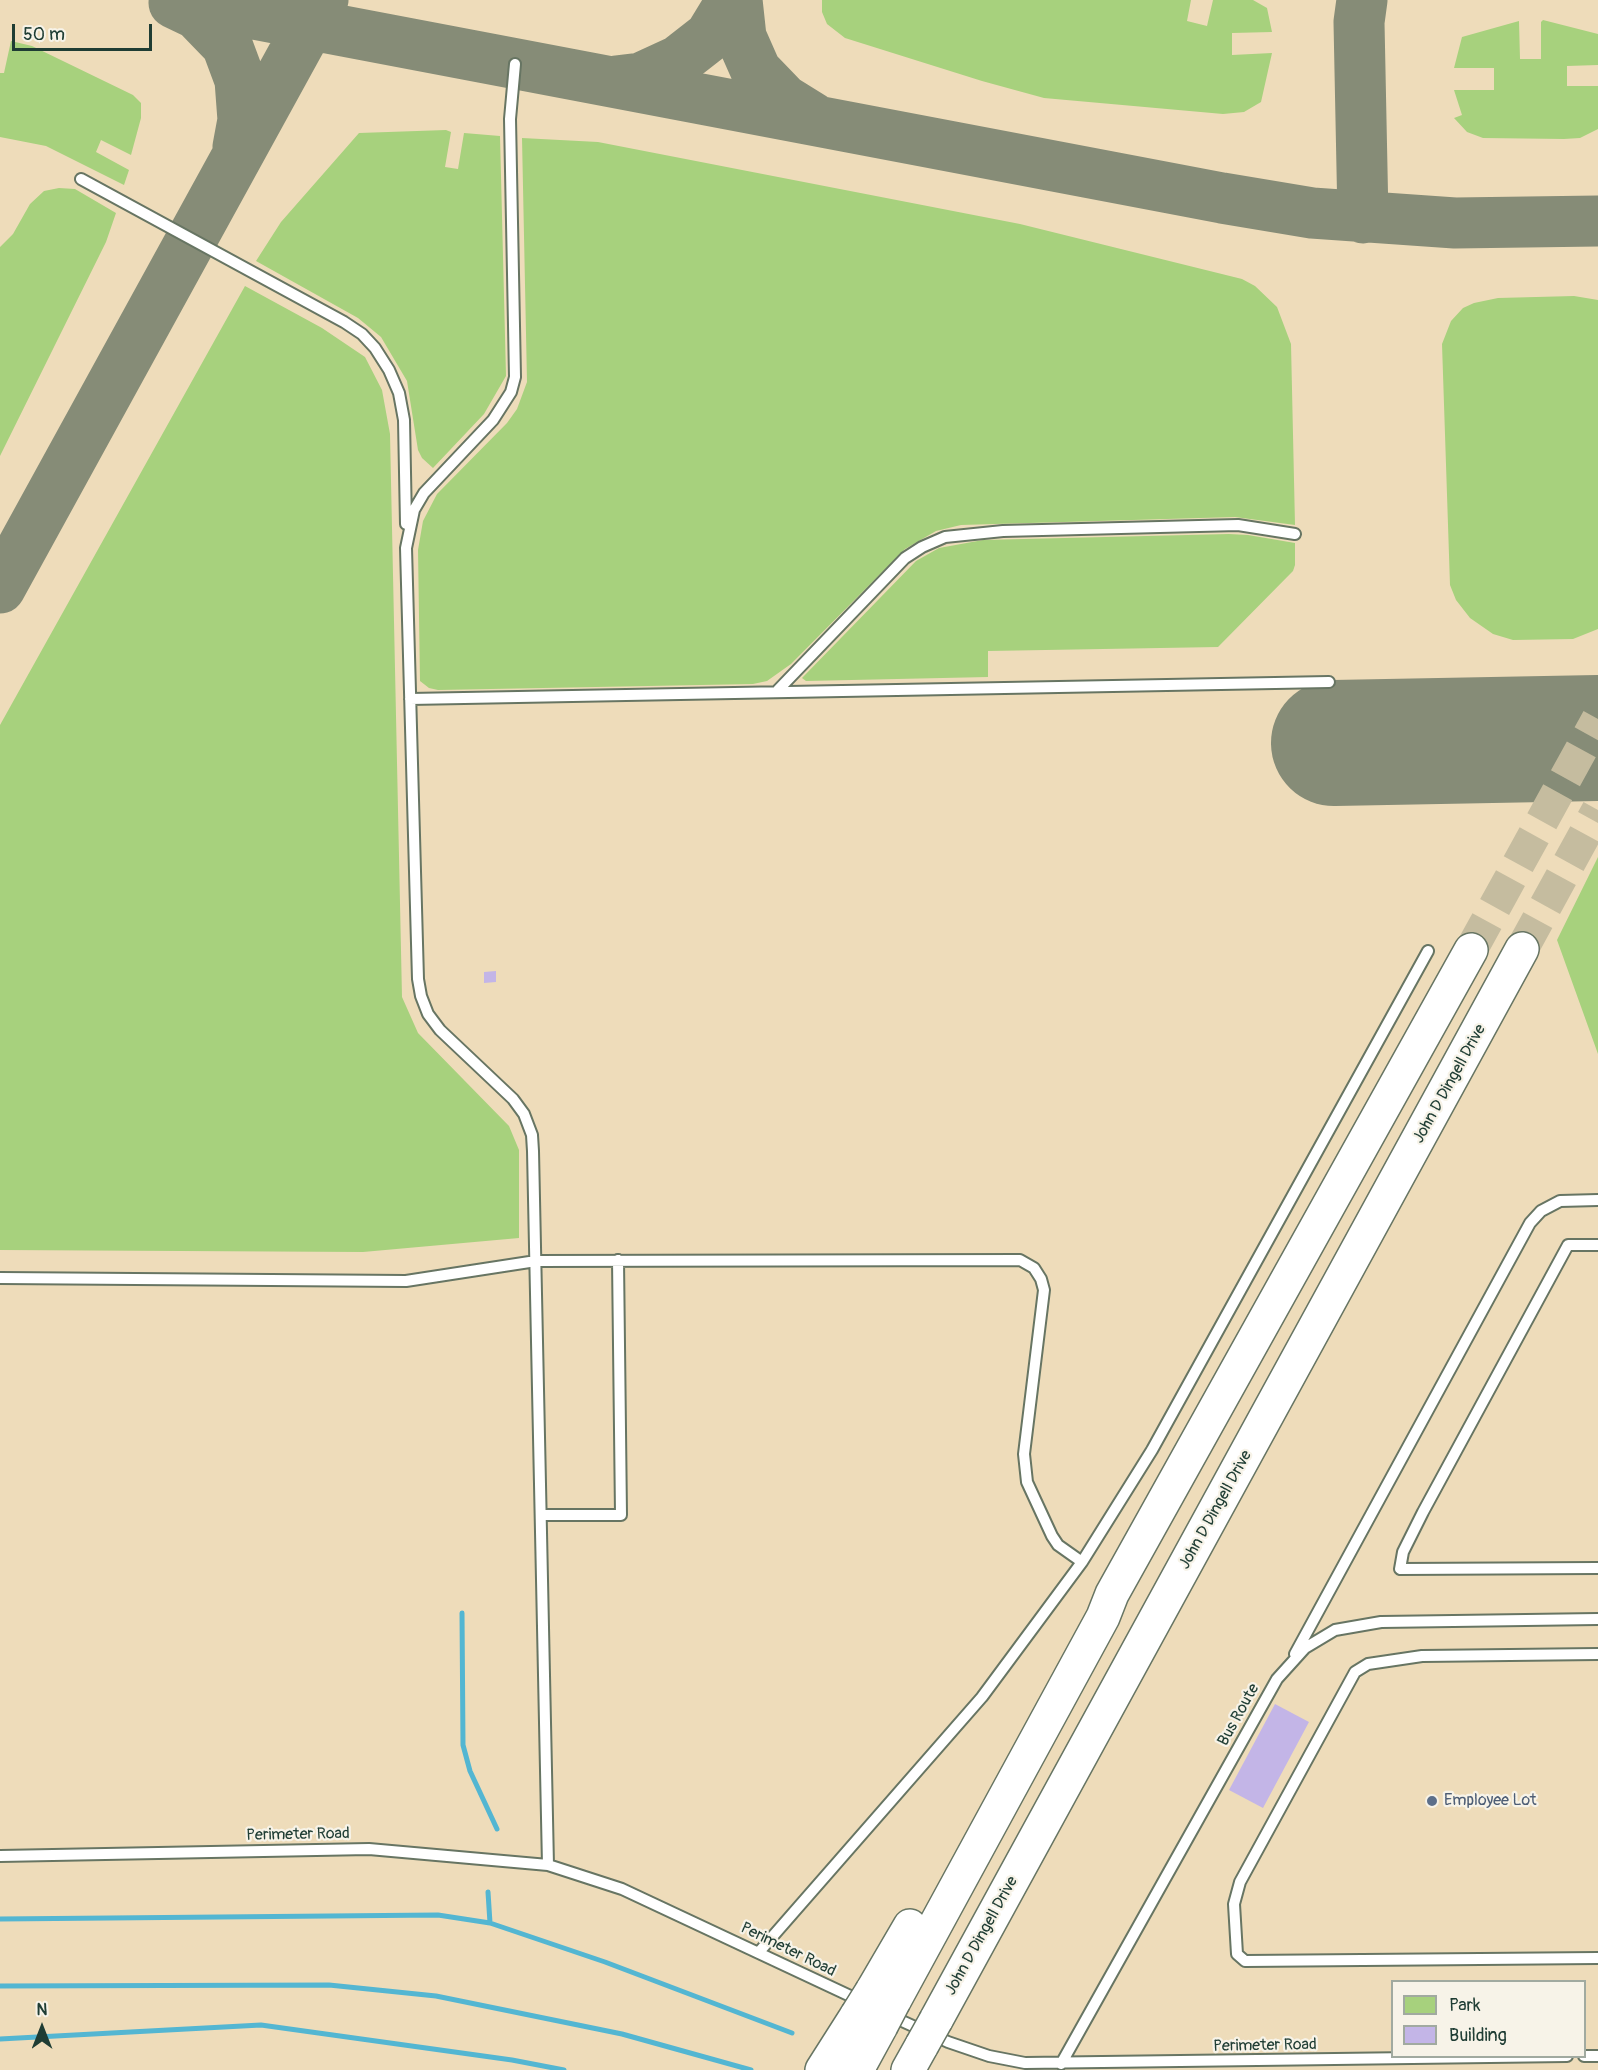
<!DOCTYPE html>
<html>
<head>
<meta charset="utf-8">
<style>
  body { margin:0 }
  #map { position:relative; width:1598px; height:2070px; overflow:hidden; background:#eedcba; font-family:Pangolin,sans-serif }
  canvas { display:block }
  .legend { position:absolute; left:1391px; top:1980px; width:195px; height:78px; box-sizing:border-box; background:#f7f3e8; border:2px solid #a1aaa0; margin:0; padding:8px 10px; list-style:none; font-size:18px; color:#1f3d34 }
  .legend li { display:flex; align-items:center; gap:12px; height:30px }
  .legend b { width:30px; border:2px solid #a1aaa0 }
  .north { position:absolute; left:12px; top:1998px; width:60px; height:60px; -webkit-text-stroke:4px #f7f3e8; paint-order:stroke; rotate:0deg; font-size:16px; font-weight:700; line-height:24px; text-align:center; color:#1f3d34 }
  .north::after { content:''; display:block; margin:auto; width:21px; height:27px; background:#1f3d34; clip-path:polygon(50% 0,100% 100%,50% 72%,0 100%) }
  .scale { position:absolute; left:12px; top:24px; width:140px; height:27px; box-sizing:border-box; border:3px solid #1f3d34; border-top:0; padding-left:8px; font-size:18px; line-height:21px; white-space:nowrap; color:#1f3d34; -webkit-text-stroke:4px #f7f3e8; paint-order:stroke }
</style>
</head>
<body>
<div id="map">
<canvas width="1598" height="2070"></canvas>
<ul class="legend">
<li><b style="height:16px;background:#a7d17d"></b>Park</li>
<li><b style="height:16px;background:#c3b5e7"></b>Building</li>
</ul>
<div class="north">N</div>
<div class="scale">50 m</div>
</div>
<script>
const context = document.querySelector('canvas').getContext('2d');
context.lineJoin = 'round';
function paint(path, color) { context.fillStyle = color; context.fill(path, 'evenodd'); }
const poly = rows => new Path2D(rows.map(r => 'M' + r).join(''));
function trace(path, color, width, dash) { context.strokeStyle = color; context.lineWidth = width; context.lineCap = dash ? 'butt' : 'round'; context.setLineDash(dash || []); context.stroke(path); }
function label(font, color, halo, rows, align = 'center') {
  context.font = font + ' Pangolin,sans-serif'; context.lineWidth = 4.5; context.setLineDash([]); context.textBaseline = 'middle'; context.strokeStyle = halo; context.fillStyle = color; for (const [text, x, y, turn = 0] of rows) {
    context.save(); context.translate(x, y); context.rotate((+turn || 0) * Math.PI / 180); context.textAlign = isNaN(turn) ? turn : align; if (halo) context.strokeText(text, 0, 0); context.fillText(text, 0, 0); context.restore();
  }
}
const green = poly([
  [822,0,1191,0,1187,21,1207,26,1213,0,1253,0,1267,8,1272,32,1232,33,1232,55,1272,53,1261,102,1244,112,1223,114,1044,98,982,81,845,38,827,24,822,12],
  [1543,20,1598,34,1598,65,1567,66,1567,86,1598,86,1598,129,1580,138,1564,139,1483,138,1467,132,1454,118,1462,115,1454,90,1494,90,1494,68,1454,68,1462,37,1519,21,1520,59,1541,59,1541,22],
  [11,41,32,46,133,95,141,103,141,118,131,155,101,140,96,152,129,170,124,185,46,146,0,137,0,73,4,73],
  [446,130,451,132,445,167,458,169,464,133,500,136,506,376,484,414,433,468,422,458,418,450,407,381,381,337,358,318,256,261,281,222,359,133],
  [522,138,598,142,1020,224,1242,279,1255,286,1277,307,1291,344,1295,525,1235,517,961,525,936,531,905,549,791,664,767,681,753,684,438,690,429,688,420,681,418,550,423,521,437,494,507,423,517,409,527,382],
  [59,188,75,189,116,213,106,242,0,456,0,247,13,234,30,204,44,191],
  [245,286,322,328,365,357,382,390,390,434,402,997,418,1033,509,1126,519,1150,519,1238,363,1252,0,1250,0,725],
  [1574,296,1598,300,1598,629,1573,639,1513,640,1493,634,1470,618,1456,600,1450,585,1442,344,1451,321,1463,308,1474,303,1498,298],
  [1229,534,1248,535,1295,543,1295,565,1293,571,1218,647,988,651,988,677,806,681,802,678,916,561,939,548,983,540],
  [1598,857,1598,1054,1557,940]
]);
const stream = poly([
  [462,1613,463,1745,470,1771,497,1829],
  [488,1892,490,1923],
  [0,1919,438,1915,490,1923,605,1962,792,2033],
  [0,1986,329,1985,436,1996,622,2034,751,2070],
  [0,2039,261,2025,512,2060,564,2070]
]);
const taxiway = poly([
  [180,0,1222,198,1312,213,1455,223,1598,221],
  [737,0,741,37,756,71,784,100,813,118],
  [1362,0,1359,22,1363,218],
  [174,3,197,14,227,45,240,80,243,120,238,147],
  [616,81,641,78,678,61,710,36,732,0],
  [0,588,323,0]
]);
const runway = poly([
  [1334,743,1598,738]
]);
const building = poly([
  [496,971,496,982,484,983,484,972],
  [1275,1704,1309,1722,1263,1808,1229,1790]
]);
const highwayTunnel = poly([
  [1522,949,1598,810],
  [1471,950,1598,719]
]);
const lane = poly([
  [515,64,510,119,515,377,511,392,493,420,424,493,414,510,406,548,418,979,421,996,428,1014,440,1030,513,1099,524,1114,532,1135,533,1151,548,1865],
  [81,179,344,322,362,334,375,348,389,370,399,393,404,420,406,524],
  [778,690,905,558,922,547,945,537,1003,531,1238,525,1295,534],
  [410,699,1329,682],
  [1598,1245,1568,1245,1423,1512,1403,1552,1400,1569,1598,1568],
  [0,1278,406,1281,536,1261,1020,1260,1034,1268,1041,1279,1044,1290,1024,1454,1027,1482,1052,1536,1058,1545,1082,1562],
  [541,1515,621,1515,618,1260],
  [1295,1654,1530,1223,1541,1211,1560,1201,1598,1200],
  [1598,1654,1422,1656,1368,1664,1355,1672,1240,1882,1234,1904,1237,1954,1245,1961,1598,1958],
  [0,1856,369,1849,548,1865,622,1889,861,2001],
  [759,1952,982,1697,1082,1562,1152,1450,1428,951],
  [891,2016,948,2042,989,2056,1025,2063,1567,2056],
  [1584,2056,1598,2056],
  [1061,2064,1277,1679,1305,1648,1335,1630,1381,1622,1598,1619]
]);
const highway = poly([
  [872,1991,910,1926],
  [894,2001,1103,1617,1112,1594,1471,950],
  [936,2020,1522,949],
  [822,2070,857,2015],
  [857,2070,881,2026],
  [908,2070,922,2045]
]);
const highwayBridge = poly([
  [857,2015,872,1991],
  [881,2026,894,2001],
  [922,2045,936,2020]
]);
const markers = [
  [1432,1801,6,"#5c6f8a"]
];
const streetNames = [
  ["John D Dingell Drive",1450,1084,-61],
  ["John D Dingell Drive",1216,1510,-61],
  ["Bus Route",1239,1715,-61],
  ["Perimeter Road",298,1835,-1],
  ["John D Dingell Drive",982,1936,-61],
  ["Perimeter Road",788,1950,26],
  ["Perimeter Road",1265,2046,-1]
];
const serviceNames = [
  ["Employee Lot",1444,1801]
];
paint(green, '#a7d17d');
trace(stream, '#53b6d2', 5);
trace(taxiway, '#868c77', 51);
trace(runway, '#868c77', 126);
paint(building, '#c3b5e7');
trace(highwayTunnel, '#c5bc9f', 33, [33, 16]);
trace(lane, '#677563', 14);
trace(highway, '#677563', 36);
trace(lane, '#fff', 10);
trace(highway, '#fff', 33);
trace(highwayBridge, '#677563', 36, []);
trace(highwayBridge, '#fff', 33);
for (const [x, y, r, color] of markers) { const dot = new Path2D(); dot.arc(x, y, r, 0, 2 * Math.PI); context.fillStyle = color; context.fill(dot); trace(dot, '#f7f3e8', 2); }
label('16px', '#1f3d34', '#f7f3e8', streetNames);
label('16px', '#4e5e75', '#f7f3e8', serviceNames, 'left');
</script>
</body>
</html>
